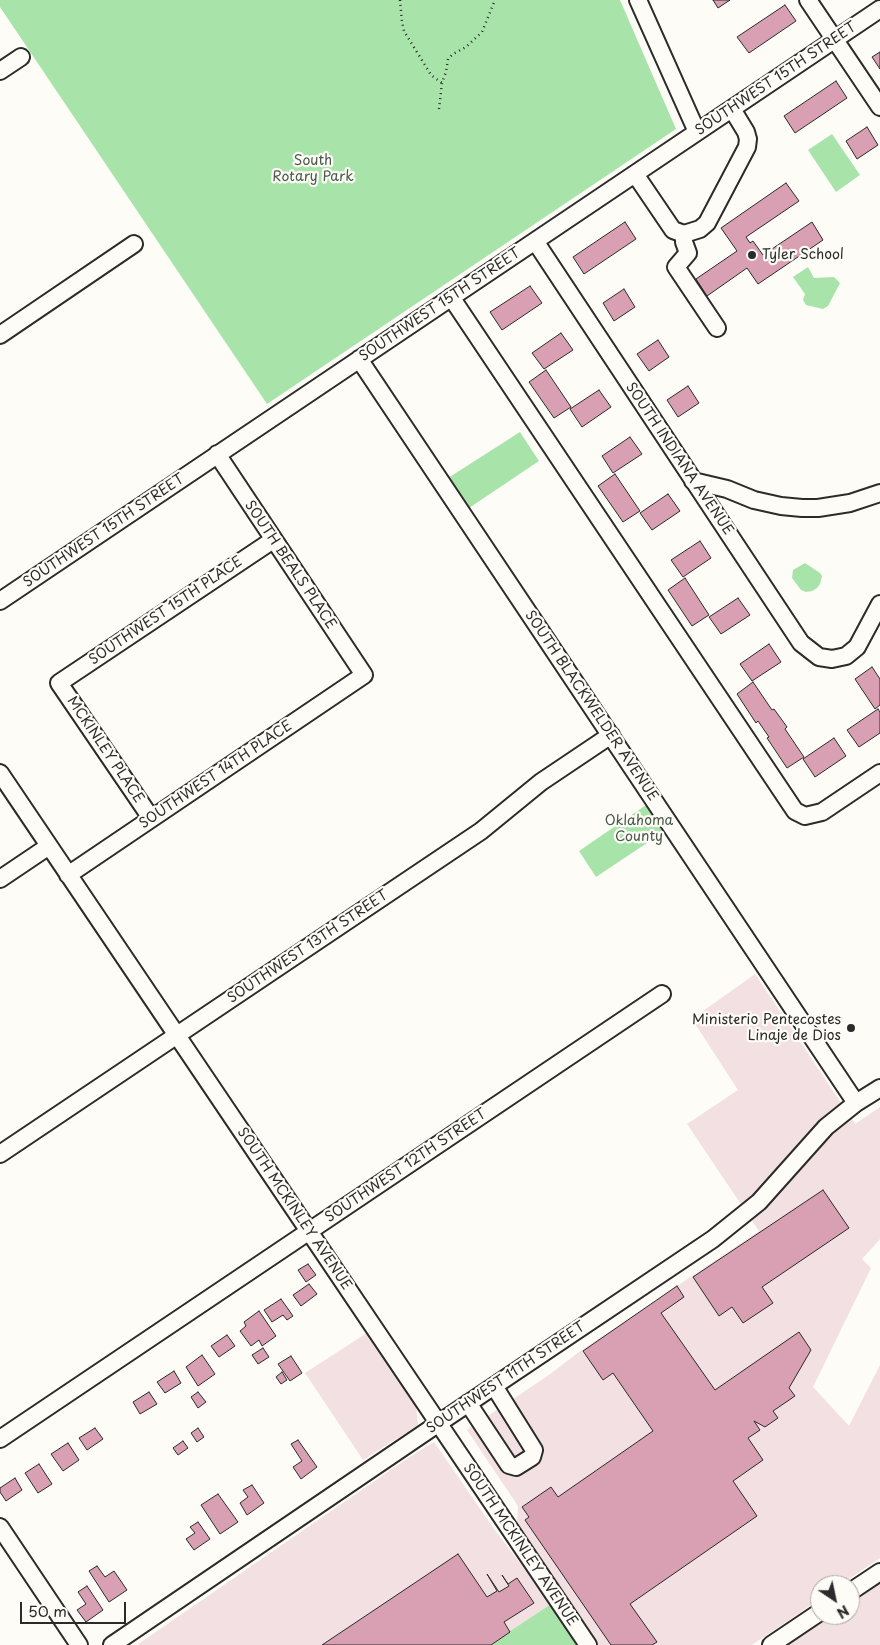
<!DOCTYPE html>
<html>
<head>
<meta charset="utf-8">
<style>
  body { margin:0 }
  #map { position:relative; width:880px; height:1645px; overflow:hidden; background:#fdfcf7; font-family:"Playpen Sans",sans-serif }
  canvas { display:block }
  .north { position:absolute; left:810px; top:1575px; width:50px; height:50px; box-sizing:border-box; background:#fdfcf7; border:1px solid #a9a8a5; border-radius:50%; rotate:146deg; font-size:14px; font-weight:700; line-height:20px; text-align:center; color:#2b2b2b }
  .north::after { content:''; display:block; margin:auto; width:18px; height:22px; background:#2b2b2b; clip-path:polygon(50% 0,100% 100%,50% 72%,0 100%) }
  .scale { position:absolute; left:20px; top:1602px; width:106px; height:22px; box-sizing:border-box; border:2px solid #2b2b2b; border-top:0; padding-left:6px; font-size:15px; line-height:18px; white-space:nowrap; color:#2b2b2b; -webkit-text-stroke:4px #fdfcf7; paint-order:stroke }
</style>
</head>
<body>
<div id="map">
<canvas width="880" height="1645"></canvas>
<div class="north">N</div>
<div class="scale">50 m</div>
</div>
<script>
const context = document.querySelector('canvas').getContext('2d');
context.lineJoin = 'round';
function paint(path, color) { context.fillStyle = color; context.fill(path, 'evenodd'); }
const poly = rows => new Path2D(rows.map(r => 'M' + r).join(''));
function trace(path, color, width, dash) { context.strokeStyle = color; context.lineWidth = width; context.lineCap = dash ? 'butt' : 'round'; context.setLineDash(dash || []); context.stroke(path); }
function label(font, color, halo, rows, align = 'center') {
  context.font = font + ' "Playpen Sans",sans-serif'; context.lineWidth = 4.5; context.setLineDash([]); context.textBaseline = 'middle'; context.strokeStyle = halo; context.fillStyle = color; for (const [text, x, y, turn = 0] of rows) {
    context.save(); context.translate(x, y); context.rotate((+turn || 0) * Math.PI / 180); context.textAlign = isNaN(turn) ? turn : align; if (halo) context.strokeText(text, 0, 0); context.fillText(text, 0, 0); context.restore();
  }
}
const built = poly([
  [755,974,855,1124,880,1107,880,1239,862,1259,871,1268,813,1387,849,1426,880,1365,880,1558,840,1585,820,1585,820,1599,752,1645,598,1645,517,1525,518,1506,467,1430,549,1375,579,1352,759,1231,687,1124,738,1090,692,1019],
  [367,1333,416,1406,418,1425,363,1460,305,1373],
  [434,1442,494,1529,551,1604,489,1645,137,1645,408,1458],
  [880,1584,880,1645,787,1645,833,1615,850,1615,850,1604]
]);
const green = poly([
  [0,0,620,0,676,129,267,404,0,7],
  [832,134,860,175,836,192,808,150],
  [808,267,814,278,834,277,840,283,828,306,823,309,806,305,803,300,805,294,793,277],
  [520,432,539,461,469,508,448,478],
  [805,563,820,573,822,576,820,584,817,588,812,591,806,592,801,590,792,578,793,570],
  [646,805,665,831,596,877,579,851],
  [551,1604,577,1645,489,1645]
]);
const building = poly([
  [713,0,730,0,718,8,713,0],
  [785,5,796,21,749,53,737,37,785,5],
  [880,52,880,69,872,57,880,52],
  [836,81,847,98,795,133,784,116,836,81],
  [867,127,878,145,857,159,846,141,867,127],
  [786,183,799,201,746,237,750,243,753,241,763,255,812,222,823,240,758,284,747,268,707,296,696,279,737,251,721,228,786,183],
  [625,222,636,239,584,274,573,257,625,222],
  [530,286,542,303,502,330,490,312,530,286],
  [624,289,635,307,614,321,603,303,624,289],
  [561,333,573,350,544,369,532,353,561,333],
  [658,340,669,357,649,371,637,354,658,340],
  [546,370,571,407,554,418,529,382,546,370],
  [688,386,699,403,678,417,667,400,688,386],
  [599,390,611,407,582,427,570,409,599,390],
  [630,437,642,454,613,473,602,456,630,437],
  [615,474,640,511,623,522,598,486,615,474],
  [668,494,680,511,652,530,640,513,668,494],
  [700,541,711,558,683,577,671,560,700,541],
  [685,578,709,615,692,626,668,590,685,578],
  [738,598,750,615,721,634,709,617,738,598],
  [769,644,781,662,752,681,740,664,769,644],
  [872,667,880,679,880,705,875,709,855,679,872,667],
  [753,682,772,710,774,709,787,727,785,729,804,757,787,768,767,738,769,737,758,721,756,723,737,694,753,682],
  [878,709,880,712,880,733,859,747,847,730,878,709],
  [834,738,846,756,815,777,803,759,834,738],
  [823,1190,849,1228,762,1287,773,1303,743,1323,732,1307,719,1316,693,1277,823,1190],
  [308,1264,316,1275,306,1282,298,1270,308,1264],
  [309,1284,317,1294,301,1306,293,1295,309,1284],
  [677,1286,684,1297,661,1313,715,1390,799,1332,811,1350,789,1388,795,1396,773,1411,778,1418,765,1427,754,1421,760,1430,748,1438,763,1460,733,1481,757,1516,630,1604,657,1642,652,1645,611,1645,525,1520,529,1517,522,1507,551,1487,558,1497,653,1431,613,1373,603,1380,583,1351,677,1286],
  [281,1299,293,1316,287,1320,283,1315,272,1322,264,1310,281,1299],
  [259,1311,276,1336,262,1346,259,1340,251,1346,240,1331,246,1326,244,1322,259,1311],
  [227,1335,235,1346,219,1357,211,1346,227,1335],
  [263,1348,269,1357,258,1364,252,1355,263,1348],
  [202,1355,215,1374,198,1386,186,1367,202,1355],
  [291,1356,302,1373,290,1381,278,1364,291,1356],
  [174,1371,181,1383,165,1393,157,1382,174,1371],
  [282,1372,287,1380,281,1384,276,1377,282,1372],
  [149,1392,157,1404,140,1414,133,1402,149,1392],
  [198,1392,206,1402,198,1408,191,1397,198,1392],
  [95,1428,103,1439,87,1450,79,1438,95,1428],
  [198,1428,204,1437,197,1442,191,1433,198,1428],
  [298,1440,317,1467,301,1479,293,1467,302,1461,291,1444,298,1440],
  [183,1441,188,1448,178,1455,173,1448,183,1441],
  [68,1443,79,1460,63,1471,51,1454,68,1443],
  [39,1464,52,1484,38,1493,25,1473,39,1464],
  [15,1478,22,1490,6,1501,0,1492,0,1488,15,1478],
  [252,1485,264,1503,247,1515,240,1503,248,1497,243,1490,252,1485],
  [218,1494,238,1522,220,1534,201,1505,218,1494],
  [198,1522,210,1539,194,1550,186,1539,195,1533,190,1527,198,1522],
  [458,1554,487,1597,497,1591,487,1574,499,1592,509,1586,502,1575,508,1584,517,1578,534,1603,504,1622,510,1632,491,1645,322,1645,458,1554],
  [97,1566,105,1577,114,1571,127,1590,109,1602,89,1571,97,1566],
  [87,1586,103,1610,86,1622,77,1610,86,1604,78,1592,87,1586]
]);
const path = poly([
  [400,0,402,22,404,31,431,75,442,83],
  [439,109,442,83,446,72,448,59,453,54,466,47,482,32,495,0]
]);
const minor = poly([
  [638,0,697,132],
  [808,0,880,107],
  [0,71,21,57],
  [635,174,673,230,684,234,700,229,707,223,747,147,748,139,746,132,732,109],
  [684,234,684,242,688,253,676,267,717,328],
  [535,241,801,643,819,657,832,659,846,656,857,647,880,604],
  [451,297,795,811,805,816,822,812,880,773],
  [0,335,134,244],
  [359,359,856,1103],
  [693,481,727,489,754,500,781,506,802,508,818,508,850,503,880,493],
  [0,601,880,9],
  [0,773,588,1645],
  [151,818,59,683,273,540],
  [68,875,364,675,217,454],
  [0,879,49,846],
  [0,1154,481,831,541,782,611,735],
  [468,1403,509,1465,516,1467,532,1457,534,1450,494,1386],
  [0,1439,662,994],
  [0,1527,79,1645],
  [850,1592,880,1572],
  [112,1645,439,1423,713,1239,759,1202,826,1127,856,1103,880,1088],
  [771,1645,820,1612]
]);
const markers = [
  [752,255,5,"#2b2b2b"],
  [851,1028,5,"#2b2b2b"]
];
const streetNames = [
  ["SOUTHWEST 15TH STREET",776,79,-34],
  ["SOUTHWEST 15TH STREET",440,305,-34],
  ["SOUTH INDIANA AVENUE",679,459,56],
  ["SOUTHWEST 15TH STREET",104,531,-34],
  ["SOUTH BEALS PLACE",290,565,56],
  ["SOUTHWEST 15TH PLACE",166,611,-34],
  ["SOUTH BLACKWELDER AVENUE",591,706,56],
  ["MCKINLEY PLACE",105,750,56],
  ["SOUTHWEST 14TH PLACE",216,775,-34],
  ["SOUTHWEST 13TH STREET",308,947,-34],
  ["SOUTHWEST 12TH STREET",406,1166,-34],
  ["SOUTH MCKINLEY AVENUE",294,1209,56],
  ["SOUTHWEST 11TH STREET",506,1378,-34],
  ["SOUTH MCKINLEY AVENUE",520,1545,56]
];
const parkNames = [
  ["South",313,161],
  ["Rotary Park",313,177],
  ["Oklahoma",639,821],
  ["County",639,837]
];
const poiNames = [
  ["Tyler School",762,255],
  ["Ministerio Pentecostes",841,1020,"right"],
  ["Linaje de Dios",841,1036,"right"]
];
paint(built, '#f2e0e2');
paint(green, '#a8e4aa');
paint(building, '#d8a0b2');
trace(building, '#2b2b2b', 1);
trace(minor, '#2b2b2b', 20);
trace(path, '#2b2b2b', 2.5, [1, 4]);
trace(minor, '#fdfcf7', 16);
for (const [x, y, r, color] of markers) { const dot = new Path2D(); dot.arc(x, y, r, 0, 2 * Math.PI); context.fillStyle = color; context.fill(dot); trace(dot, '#fdfcf7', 2); }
label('14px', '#2b2b2b', '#fdfcf7', streetNames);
label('14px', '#4a594b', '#fdfcf7', parkNames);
label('14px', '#2b2b2b', '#fdfcf7', poiNames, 'left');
</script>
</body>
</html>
